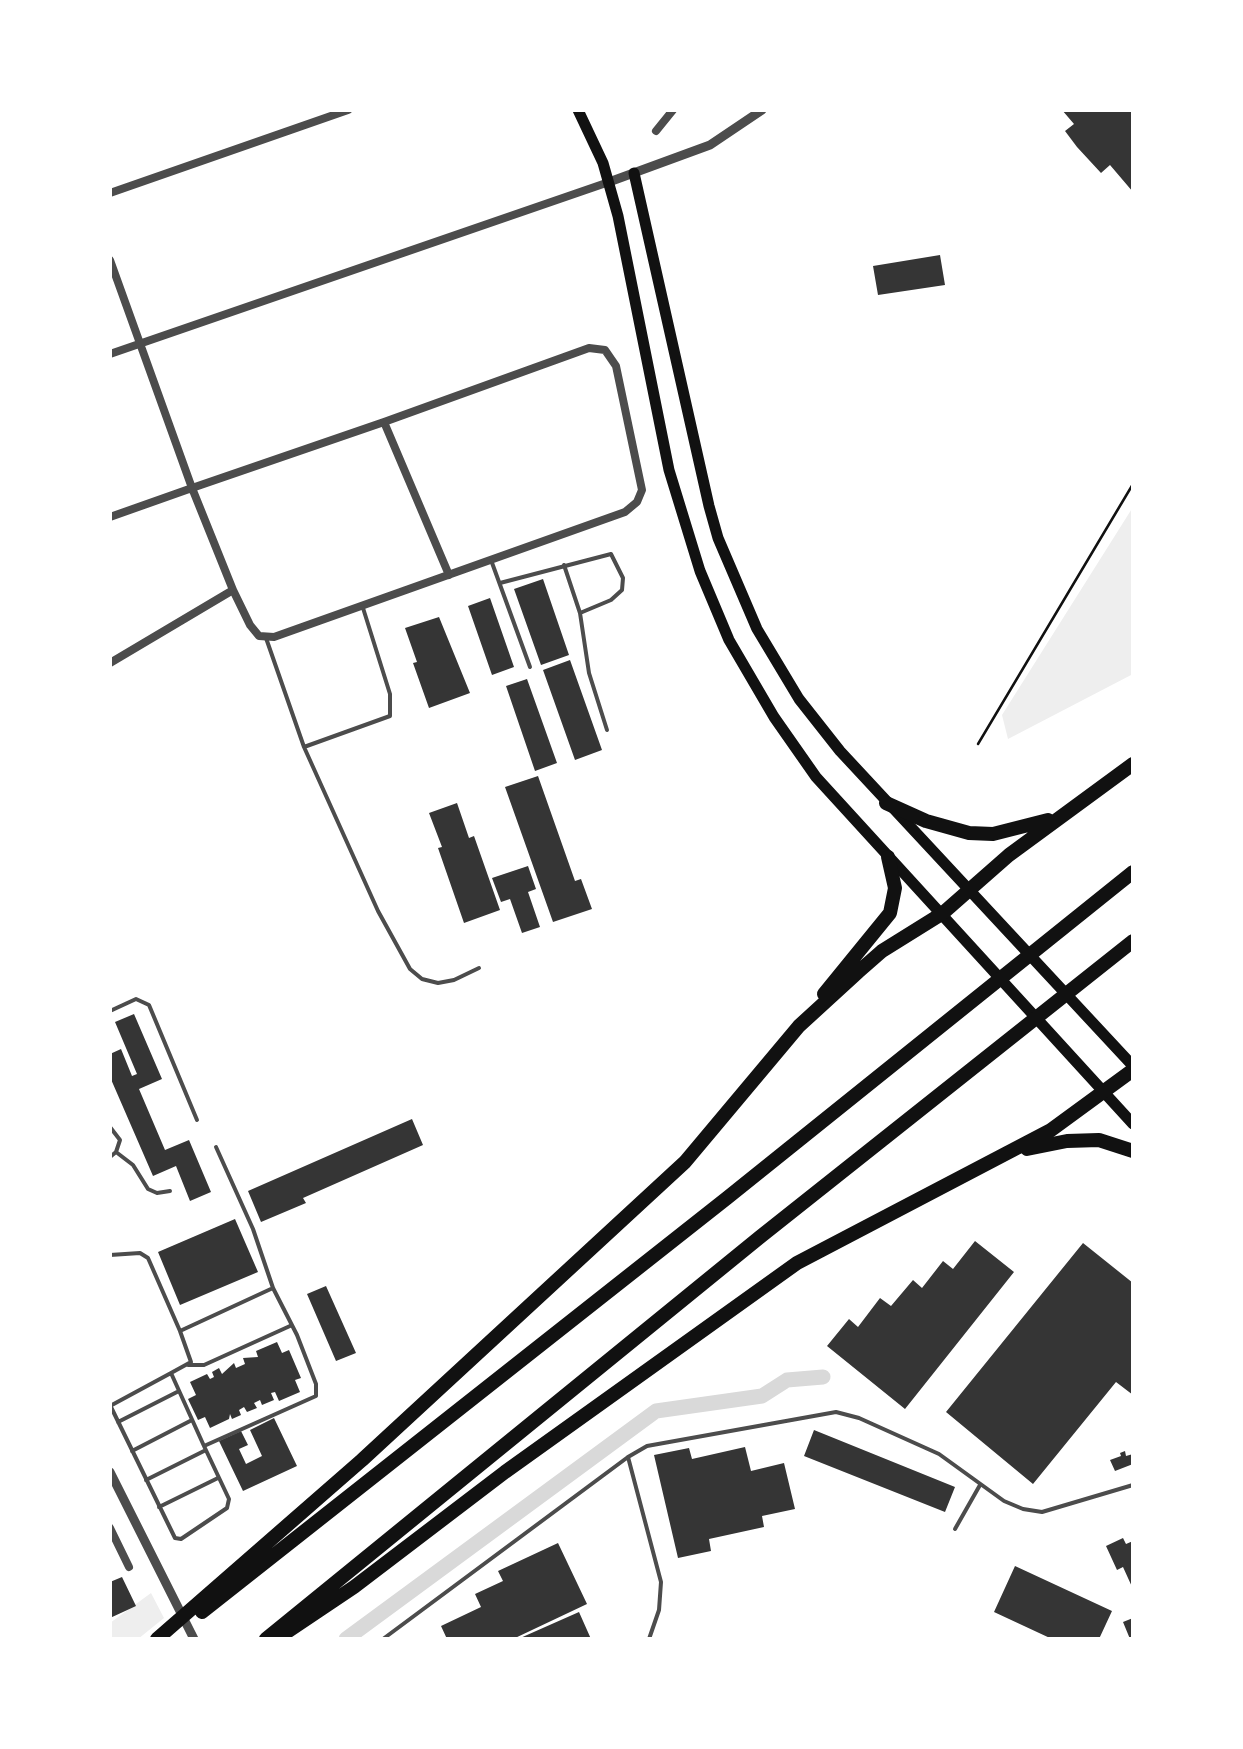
<!DOCTYPE html>
<html>
<head>
<meta charset="utf-8">
<style>
  body { margin:0 }
  #map { position:relative; width:1243px; height:1749px; overflow:hidden; background:#fff; font-family:Figtree,sans-serif }
  canvas { display:block }
  .frame { position:absolute; inset:0; border:112px solid #fff; pointer-events:none }
</style>
</head>
<body>
<div id="map">
<canvas width="1243" height="1749"></canvas>
<div class="frame"></div>
</div>
<script>
const context = document.querySelector('canvas').getContext('2d');
context.lineJoin = 'round';
function paint(path, color) { context.fillStyle = color; context.fill(path, 'evenodd'); }
const poly = rows => new Path2D(rows.map(r => 'M' + r).join(''));
function trace(path, color, width, dash) { context.strokeStyle = color; context.lineWidth = width; context.lineCap = dash ? 'butt' : 'round'; context.setLineDash(dash || []); context.stroke(path); }
const green = poly([
  [1133,507,1133,674,1008,739,1002,715],
  [151,1593,164,1618,138,1639,110,1639,110,1623]
]);
const canal = poly([
  [346,1639,656,1411,762,1396,787,1380,823,1377]
]);
const building = poly([
  [1062,110,1133,110,1133,192,1110,165,1101,173,1077,147,1065,131,1074,124],
  [940,255,945,285,878,295,873,266],
  [543,579,569,655,541,665,514,589],
  [490,598,514,667,492,675,468,606],
  [439,617,470,693,429,708,413,663,417,662,405,628],
  [570,660,602,750,575,760,543,670],
  [527,679,557,763,535,771,506,686],
  [538,776,575,881,581,879,592,909,553,922,505,787],
  [457,803,469,838,474,836,500,910,464,923,438,848,442,847,429,813],
  [528,866,536,889,528,892,540,927,522,933,510,899,501,902,492,878],
  [134,1014,162,1079,139,1089,165,1150,189,1140,211,1192,190,1201,176,1166,153,1176,110,1077,110,1054,121,1049,132,1076,137,1074,115,1022],
  [412,1119,423,1145,303,1198,306,1203,261,1222,248,1191],
  [235,1219,258,1272,180,1305,158,1252],
  [975,1241,1014,1272,905,1409,827,1346,849,1319,858,1327,880,1298,891,1306,913,1280,922,1288,943,1261,953,1269],
  [1083,1243,1133,1283,1133,1395,1116,1382,1033,1484,946,1412],
  [326,1286,356,1353,336,1361,307,1294],
  [277,1342,282,1353,289,1350,301,1378,295,1380,300,1392,279,1401,275,1392,271,1393,274,1400,262,1405,260,1400,254,1403,257,1408,247,1412,244,1407,239,1410,241,1415,232,1419,230,1414,229,1419,210,1428,205,1417,198,1420,188,1399,196,1395,190,1382,207,1374,210,1379,214,1377,212,1372,219,1368,222,1374,234,1363,236,1368,245,1364,243,1358,258,1357,256,1351],
  [274,1418,297,1466,243,1491,219,1441,241,1431,248,1445,239,1449,246,1464,262,1456,250,1430],
  [814,1430,955,1487,945,1512,804,1456],
  [745,1447,751,1471,784,1463,795,1509,762,1516,764,1527,709,1539,711,1551,678,1558,654,1455,689,1448,692,1459],
  [1125,1451,1126,1456,1133,1454,1133,1464,1115,1471,1110,1460,1121,1456,1120,1453],
  [1123,1538,1126,1544,1133,1541,1133,1589,1123,1567,1117,1570,1106,1546],
  [558,1543,587,1604,513,1639,447,1639,441,1626,481,1607,475,1594,503,1581,498,1571],
  [1015,1566,1112,1611,1099,1639,1052,1639,994,1612],
  [122,1577,136,1606,110,1618,110,1582],
  [579,1612,591,1639,518,1639],
  [1133,1618,1133,1639,1130,1639,1123,1622]
]);
const path = poly([
  [978,744,1133,484]
]);
const service = poly([
  [491,560,530,667],
  [564,565,580,613,589,673,607,730],
  [500,583,611,554,623,578,622,590,611,600,580,613],
  [266,638,304,747,390,716,390,694,363,608],
  [304,747,378,911,410,969,422,979,438,983,454,980,479,968],
  [110,1011,136,999,149,1005,197,1120],
  [110,1127,120,1140,116,1152,110,1157],
  [216,1147,253,1229,273,1288],
  [116,1152,133,1165,148,1189,157,1193,170,1191],
  [110,1255,140,1253,148,1258,180,1331],
  [188,1365,204,1365,290,1326],
  [110,1405,175,1538,181,1539,227,1508,229,1499,204,1446,171,1373,191,1362,180,1331,273,1288,297,1335,316,1384,316,1396,204,1446],
  [110,1406,171,1373],
  [118,1422,179,1391],
  [132,1451,192,1420],
  [628,1457,661,1582,659,1610,649,1639],
  [146,1480,204,1451],
  [159,1507,218,1478],
  [955,1529,980,1485],
  [383,1639,628,1457,647,1446,836,1412,859,1418,939,1454,1004,1501,1023,1509,1042,1512,1133,1485]
]);
const minor = poly([
  [656,131,673,110],
  [110,193,348,110],
  [110,260,192,488,233,590,250,625,259,636,274,637,625,512,637,502,642,490,616,366,605,350,589,348,384,422,192,488,110,517],
  [110,354,609,182],
  [384,422,449,575],
  [110,663,233,590],
  [110,1528,129,1567]
]);
const tertiary = poly([
  [609,182,710,145,762,110],
  [110,1472,194,1639]
]);
const primary = poly([
  [578,110,603,163,618,216,669,470,700,571,729,640,774,717,816,777,1133,1124],
  [634,173,709,506,718,538,757,629,799,699,840,751,1133,1066]
]);
const motorway = poly([
  [886,803,926,821,969,833,993,834,1048,820],
  [824,994,890,913,895,888,888,857],
  [1027,1149,1067,1141,1099,1140,1133,1151],
  [202,1612,727,1198,1133,872],
  [284,1634,354,1587,505,1472,797,1263,1051,1130,1133,1070],
  [157,1639,362,1460,685,1162,799,1026,858,972,882,951,943,913,1009,855,1133,764],
  [266,1639,760,1237,1133,941]
]);
paint(green, '#eee');
trace(canal, '#d9d9d9', 15);
paint(building, '#353535');
trace(path, '#111', 2.5);
trace(service, '#4c4c4c', 4);
trace(minor, '#4c4c4c', 8);
trace(tertiary, '#4c4c4c', 9);
trace(primary, '#111', 11);
trace(motorway, '#111', 14);
</script>
</body>
</html>
